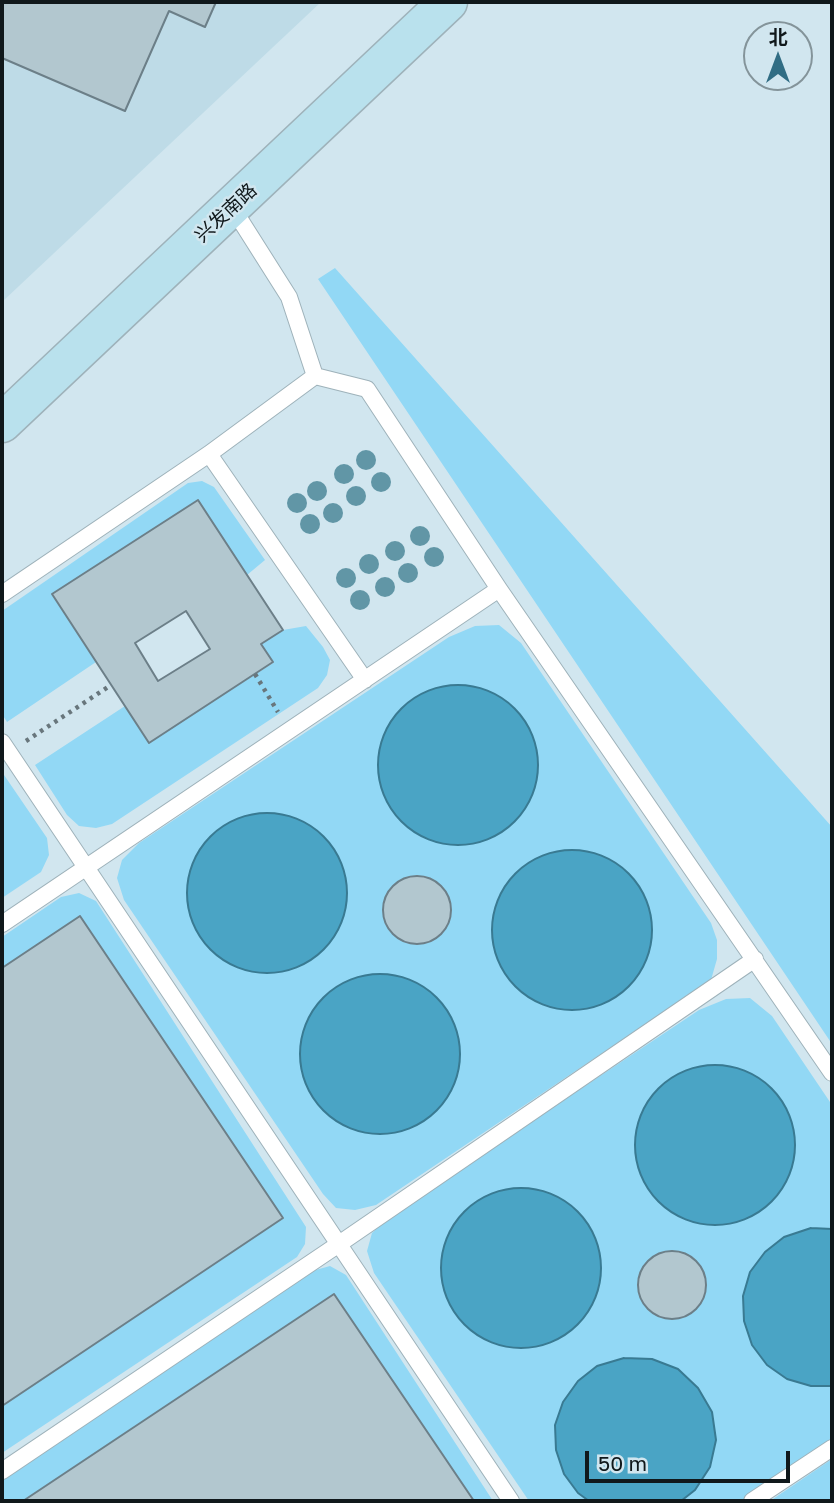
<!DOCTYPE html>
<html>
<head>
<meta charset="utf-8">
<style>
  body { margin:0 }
  #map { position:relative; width:834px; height:1503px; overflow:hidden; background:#d1e6ef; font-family:"Golos Text","Noto Sans SC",sans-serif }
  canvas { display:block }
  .frame { position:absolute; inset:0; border:4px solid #10181b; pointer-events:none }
  .north { position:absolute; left:743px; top:21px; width:70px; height:70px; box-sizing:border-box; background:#d1e6ef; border:2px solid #84949a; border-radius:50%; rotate:0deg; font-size:19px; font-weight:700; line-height:28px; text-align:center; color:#10181b }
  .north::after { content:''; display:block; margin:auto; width:24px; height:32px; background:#316d84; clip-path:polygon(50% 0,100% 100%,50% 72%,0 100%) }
  .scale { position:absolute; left:585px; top:1451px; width:205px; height:32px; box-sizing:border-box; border:4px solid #10181b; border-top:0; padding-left:9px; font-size:21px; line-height:24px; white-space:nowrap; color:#10181b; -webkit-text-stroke:5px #d1e6ef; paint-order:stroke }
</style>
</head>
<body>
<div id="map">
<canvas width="834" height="1503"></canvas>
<div class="frame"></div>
<div class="north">北</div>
<div class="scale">50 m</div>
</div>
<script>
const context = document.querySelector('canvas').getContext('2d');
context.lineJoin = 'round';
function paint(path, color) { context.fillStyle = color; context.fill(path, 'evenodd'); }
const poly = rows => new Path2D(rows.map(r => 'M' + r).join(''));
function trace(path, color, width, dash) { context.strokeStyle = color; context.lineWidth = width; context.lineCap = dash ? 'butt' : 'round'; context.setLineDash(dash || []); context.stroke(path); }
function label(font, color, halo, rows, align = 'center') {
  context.font = font + ' "Golos Text","Noto Sans SC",sans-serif'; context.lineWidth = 5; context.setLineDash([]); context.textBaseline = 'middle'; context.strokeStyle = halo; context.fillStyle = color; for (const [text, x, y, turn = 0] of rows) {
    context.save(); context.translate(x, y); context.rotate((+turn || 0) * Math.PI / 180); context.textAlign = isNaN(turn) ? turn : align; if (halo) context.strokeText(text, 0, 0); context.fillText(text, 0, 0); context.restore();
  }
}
const built = poly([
  [2,2,321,2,2,302]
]);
const green = poly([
  [335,268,832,827,832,1044,318,279],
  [202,481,214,487,265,560,247,575,198,500,53,594,96,662,7,722,2,714,2,611,188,483],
  [499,625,521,643,711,923,717,940,717,959,711,980,376,1205,355,1210,336,1208,323,1194,124,900,117,878,122,860,139,843,449,637,475,626],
  [306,626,323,647,330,660,327,675,318,688,112,824,96,828,79,826,67,815,35,765,125,706,149,742,273,663,261,644,283,630],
  [2,772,47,838,49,855,41,872,2,898],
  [79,893,96,901,306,1227,305,1244,297,1257,2,1453,2,937,61,897],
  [750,998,772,1016,832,1105,832,1440,741,1501,529,1501,374,1273,367,1251,372,1233,390,1216,699,1010,726,999],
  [330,1266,346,1275,493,1501,2,1501,2,1480,312,1271],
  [832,1459,832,1501,770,1501]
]);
const water = poly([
  '378 765a80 80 0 1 1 160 0a80 80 0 1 1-160 0Z',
  '187 893a80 80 0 1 1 160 0a80 80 0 1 1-160 0Z',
  '492 930a80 80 0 1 1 160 0a80 80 0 1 1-160 0Z',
  '300 1054a80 80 0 1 1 160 0a80 80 0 1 1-160 0Z',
  '635 1145a80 80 0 1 1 160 0a80 80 0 1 1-160 0Z',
  '441 1268a80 80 0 1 1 160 0a80 80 0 1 1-160 0Z',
  [811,1228,832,1229,832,1386,811,1386,787,1379,767,1365,752,1345,744,1321,743,1296,750,1272,765,1252,784,1237,811,1228],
  [624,1358,652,1359,678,1369,698,1388,712,1412,716,1440,710,1467,695,1490,681,1501,589,1501,578,1493,564,1474,556,1450,555,1425,563,1402,578,1381,597,1366,624,1358]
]);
const building = poly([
  [2,2,216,2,205,27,169,11,125,111,2,58,2,2],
  [198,500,283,630,261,644,273,662,149,743,52,594,198,500],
  [186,611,210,649,158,681,135,643,186,611],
  '383 910a34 34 0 1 1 68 0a34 34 0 1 1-68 0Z',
  [80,916,283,1218,2,1406,2,968,80,916],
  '638 1285a34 34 0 1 1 68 0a34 34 0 1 1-68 0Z',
  [334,1294,474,1501,23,1501,334,1294]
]);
const path = poly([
  [255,674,278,712],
  [26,741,111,685]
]);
const lane = poly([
  [232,207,289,297,315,376,367,389,499,589,832,1073],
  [209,454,365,680],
  [2,594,209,454,315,376],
  [2,742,511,1501],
  [2,924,499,589],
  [2,1471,339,1244,755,959],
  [752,1501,832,1448]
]);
const secondary = poly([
  [2,423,448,2]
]);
const trees = [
  [366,460],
  [344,474],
  [381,482],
  [317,491],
  [356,496],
  [297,503],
  [333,513],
  [310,524],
  [420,536],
  [395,551],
  [434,557],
  [369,564],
  [408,573],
  [346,578],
  [385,587],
  [360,600]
];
const streetNames = [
  ["兴发南路",226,213,-43]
];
paint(built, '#bedbe7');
paint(green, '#92d8f5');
paint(water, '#4aa4c5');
trace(water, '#397a92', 2);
paint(building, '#b2c7cf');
trace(building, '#6c7f88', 2);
trace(lane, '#9eb2ba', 18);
trace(secondary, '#9eb2ba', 41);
trace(path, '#68767c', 4.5, [3.5, 5]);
trace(lane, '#fff', 16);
trace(secondary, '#b9e1ed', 38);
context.fillStyle = '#6196a6';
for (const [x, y] of trees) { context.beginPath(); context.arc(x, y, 10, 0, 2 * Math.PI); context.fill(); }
label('19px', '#10181b', '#d1e6ef', streetNames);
</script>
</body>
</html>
